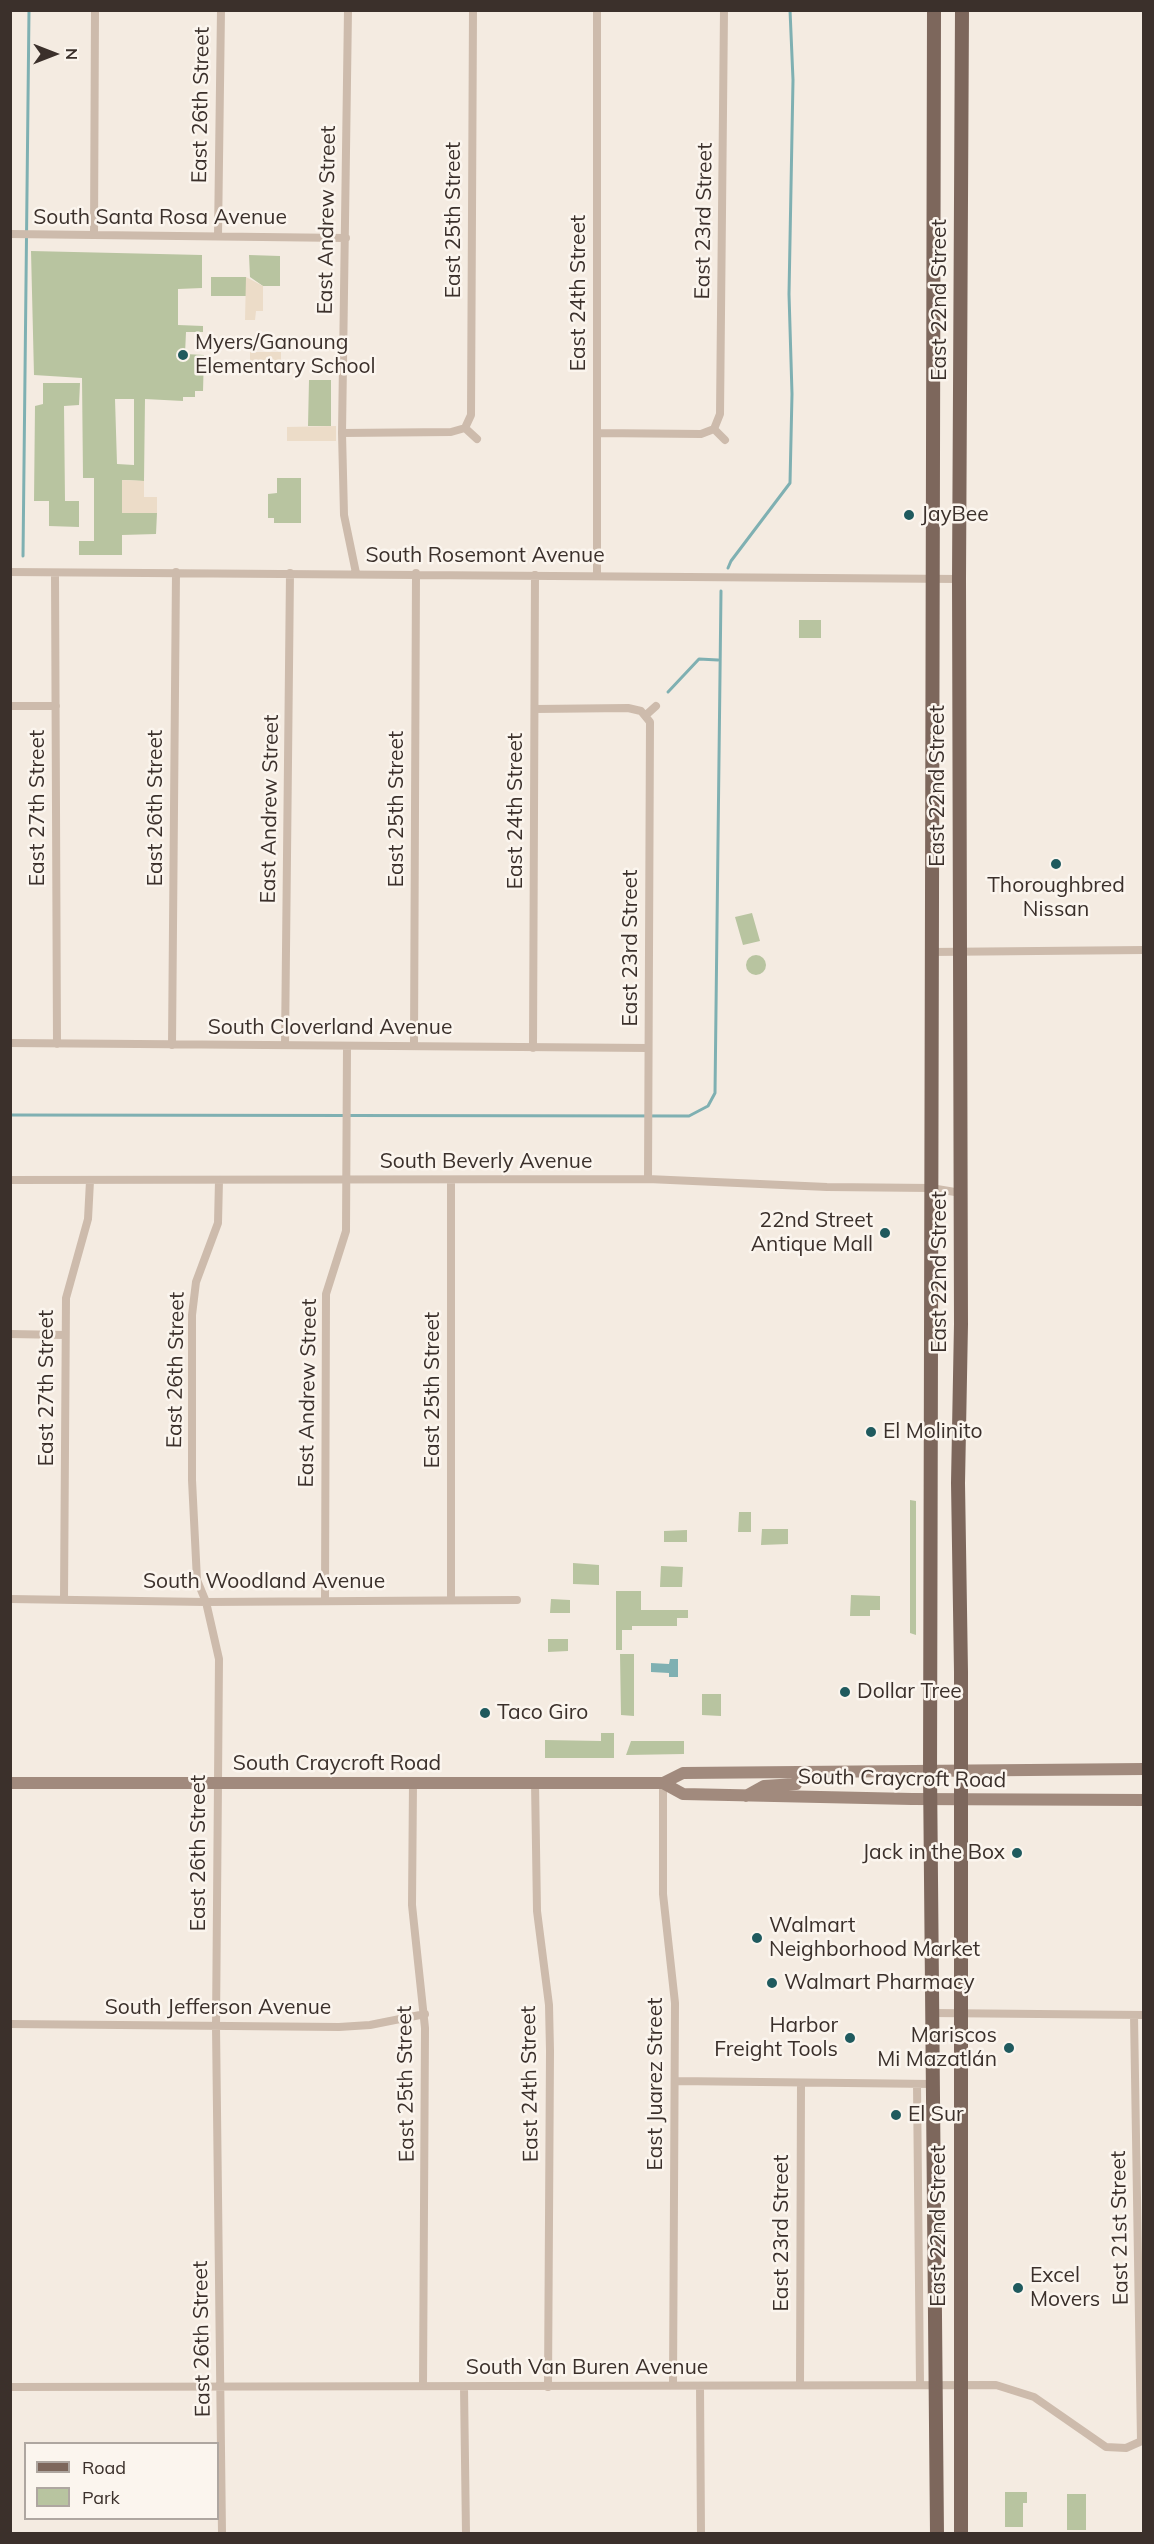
<!DOCTYPE html>
<html>
<head>
<meta charset="utf-8">
<style>
  body { margin:0 }
  #map { position:relative; width:1154px; height:2544px; overflow:hidden; background:#f4ebe1; font-family:Mulish,sans-serif }
  canvas { display:block }
  .frame { position:absolute; inset:0; border:12px solid #3b302b; pointer-events:none }
  .legend { position:absolute; left:24px; top:2442px; width:195px; height:78px; box-sizing:border-box; background:#fbf5ee; border:2px solid #aea6a0; margin:0; padding:8px 10px; list-style:none; font-size:18px; color:#3b302b }
  .legend li { display:flex; align-items:center; gap:12px; height:30px }
  .legend b { width:30px; border:2px solid #aea6a0 }
  .north { position:absolute; left:24px; top:24px; width:60px; height:60px; -webkit-text-stroke:4px #fbf5ee; paint-order:stroke; rotate:90deg; font-size:16px; font-weight:700; line-height:24px; text-align:center; color:#3b302b }
  .north::after { content:''; display:block; margin:auto; width:21px; height:27px; background:#3b302b; clip-path:polygon(50% 0,100% 100%,50% 72%,0 100%) }
</style>
</head>
<body>
<div id="map">
<canvas width="1154" height="2544"></canvas>
<div class="frame"></div>
<ul class="legend">
<li><b style="height:8px;background:#7d675c"></b>Road</li>
<li><b style="height:16px;background:#b8c4a0"></b>Park</li>
</ul>
<div class="north">N</div>
</div>
<script>
const context = document.querySelector('canvas').getContext('2d');
context.lineJoin = 'round';
function paint(path, color) { context.fillStyle = color; context.fill(path, 'evenodd'); }
const poly = rows => new Path2D(rows.map(r => 'M' + r).join(''));
function trace(path, color, width, dash) { context.strokeStyle = color; context.lineWidth = width; context.lineCap = dash ? 'butt' : 'round'; context.setLineDash(dash || []); context.stroke(path); }
function label(font, color, halo, rows, align = 'center') {
  context.font = font + ' Mulish,sans-serif'; context.lineWidth = 5; context.setLineDash([]); context.textBaseline = 'middle'; context.strokeStyle = halo; context.fillStyle = color; for (const [text, x, y, turn = 0] of rows) {
    context.save(); context.translate(x, y); context.rotate((+turn || 0) * Math.PI / 180); context.textAlign = isNaN(turn) ? turn : align; if (halo) context.strokeText(text, 0, 0); context.fillText(text, 0, 0); context.restore();
  }
}
const green = poly([
  [31,251,202,255,202,288,178,289,178,325,203,326,203,332,186,332,185,354,204,355,203,391,195,391,195,397,183,397,183,401,145,399,144,481,122,480,122,513,157,513,156,534,122,535,122,555,79,555,79,541,94,541,94,478,83,478,82,378,34,375],
  [115,399,134,399,134,465,117,464],
  [249,255,280,256,280,286,263,286,250,277],
  [211,277,246,277,246,296,211,296],
  [309,380,331,380,331,426,308,426],
  [43,383,80,383,79,405,64,406,65,501,79,501,79,527,49,526,49,501,34,501,35,406,43,404],
  [277,478,301,478,301,523,274,523,274,518,268,518,268,494,277,493],
  [799,620,821,620,821,638,799,638],
  [752,913,760,941,743,945,735,917],
  '746 965a10 10 0 1 1 20 0a10 10 0 1 1-20 0Z',
  [910,1500,916,1501,916,1635,910,1633],
  [739,1512,751,1512,751,1532,738,1532],
  [762,1529,788,1529,788,1544,761,1545],
  [687,1530,687,1542,664,1542,664,1531],
  [573,1563,599,1565,599,1585,573,1584],
  [661,1566,683,1567,682,1587,660,1587],
  [616,1591,641,1591,641,1610,688,1610,688,1618,677,1618,677,1626,632,1626,632,1630,622,1630,622,1650,616,1650],
  [851,1595,880,1596,880,1610,870,1610,870,1616,850,1616],
  [551,1599,570,1600,570,1613,550,1613],
  [548,1639,568,1639,568,1651,548,1652],
  [620,1654,634,1654,634,1716,621,1715],
  [702,1694,721,1694,721,1716,702,1715],
  [601,1733,614,1733,614,1758,545,1758,545,1740,601,1741],
  [631,1741,684,1741,684,1754,626,1755],
  [1005,2492,1027,2492,1027,2503,1023,2503,1023,2527,1005,2527],
  [1067,2494,1086,2494,1086,2530,1067,2530]
]);
const plaza = poly([
  [246,277,263,286,263,311,256,311,255,320,245,320],
  [250,352,281,352,281,370,255,371,255,367,250,367],
  [336,426,336,441,287,441,287,427],
  [122,480,144,481,144,497,157,497,157,513,122,513]
]);
const water = poly([
  [670,1659,678,1659,678,1677,669,1677,669,1673,651,1672,651,1663,669,1664]
]);
const stream = poly([
  [23,556,29,10],
  [728,568,731,561,790,483,792,394,789,294,793,80,790,10],
  [668,692,699,659,718,660],
  [10,1115,689,1116,708,1106,715,1093,721,591]
]);
const minor = poly([
  [348,10,342,433,344,515,356,573],
  [10,234,346,238],
  [94,235,95,10],
  [218,236,221,10],
  [465,428,471,415,473,10],
  [465,428,477,439],
  [714,429,720,414,724,10],
  [714,429,725,440],
  [342,433,451,432,465,428],
  [597,433,701,434,714,429],
  [10,572,959,579],
  [55,573,57,1044],
  [597,575,597,10],
  [10,706,56,706],
  [535,709,628,708,641,711,650,722,648,1179],
  [646,715,656,706],
  [931,952,1144,950],
  [10,1043,648,1048],
  [285,1044,290,573],
  [172,1045,176,572],
  [414,1046,416,573],
  [533,1048,535,575],
  [10,1180,648,1179,827,1187,931,1188,961,1193],
  [219,1180,218,1223,196,1282,192,1315,192,1480,197,1580,206,1602,219,1659,216,2026,222,2534],
  [451,1180,451,1600],
  [10,1334,65,1335],
  [64,1598,66,1298,88,1219,90,1181],
  [10,1599,206,1602,517,1600],
  [325,1600,326,1294,346,1231,347,1046],
  [535,1782,537,1911,549,2005,550,2051,548,2387],
  [413,1783,412,1905,425,2028,423,2386],
  [663,1783,663,1894,675,2003,673,2385],
  [933,2013,1144,2015],
  [1134,2015,1141,2441],
  [10,2024,339,2027,370,2025,425,2014],
  [676,2081,932,2084],
  [917,2084,920,2385],
  [800,2384,801,2083],
  [700,2386,701,2534],
  [10,2387,996,2385,1034,2397,1106,2447,1126,2448,1144,2440],
  [464,2387,466,2534]
]);
const secondary = poly([
  [10,1783,663,1783,683,1773,1144,1769],
  [663,1783,683,1794,912,1799,1144,1800],
  [746,1796,764,1786,796,1784,800,1772]
]);
const primary = poly([
  [934,10,930,1770,937,2534],
  [961,2534,961,1672,958,1483,961,1324,959,579,962,10]
]);
const markers = [
  [183,355,6,"#1f5a5e"],
  [909,515,6,"#1f5a5e"],
  [1056,864,6,"#1f5a5e"],
  [885,1233,6,"#1f5a5e"],
  [871,1432,6,"#1f5a5e"],
  [845,1692,6,"#1f5a5e"],
  [485,1713,6,"#1f5a5e"],
  [1017,1853,6,"#1f5a5e"],
  [757,1938,6,"#1f5a5e"],
  [772,1983,6,"#1f5a5e"],
  [850,2038,6,"#1f5a5e"],
  [1009,2048,6,"#1f5a5e"],
  [896,2115,6,"#1f5a5e"],
  [1018,2288,6,"#1f5a5e"]
];
const streetNames = [
  ["East 26th Street",201,105,-89],
  ["South Santa Rosa Avenue",160,218],
  ["East Andrew Street",327,220,-89],
  ["East 25th Street",454,220,-90],
  ["East 23rd Street",704,221,-89],
  ["East 24th Street",579,293,-90],
  ["East 22nd Street",940,300,-90],
  ["South Rosemont Avenue",485,556],
  ["East 22nd Street",938,786,-90],
  ["East 27th Street",38,808,-90],
  ["East 26th Street",156,808,-90],
  ["East Andrew Street",270,809,-89],
  ["East 25th Street",397,809,-90],
  ["East 24th Street",516,811,-90],
  ["East 23rd Street",631,948,-90],
  ["South Cloverland Avenue",330,1028],
  ["South Beverly Avenue",486,1162],
  ["East 22nd Street",940,1272,-90],
  ["East 26th Street",176,1370,-89],
  ["East 27th Street",47,1388,-90],
  ["East 25th Street",433,1390,-90],
  ["East Andrew Street",308,1393,-89],
  ["South Woodland Avenue",264,1582],
  ["South Craycroft Road",337,1764],
  ["South Craycroft Road",902,1779,1],
  ["East 26th Street",199,1853,-90],
  ["South Jefferson Avenue",218,2008],
  ["East 25th Street",406,2084,-91],
  ["East 24th Street",530,2084,-91],
  ["East Juarez Street",656,2084,-90],
  ["East 22nd Street",939,2226,-90],
  ["East 21st Street",1120,2228,-91],
  ["East 23rd Street",782,2233,-90],
  ["East 26th Street",202,2339,-91],
  ["South Van Buren Avenue",587,2368]
];
const poiNames = [
  ["Myers/Ganoung",195,343],
  ["Elementary School",195,367],
  ["JayBee",921,515],
  ["Thoroughbred",1056,886,"center"],
  ["Nissan",1056,910,"center"],
  ["22nd Street",873,1221,"right"],
  ["Antique Mall",873,1245,"right"],
  ["El Molinito",883,1432],
  ["Dollar Tree",857,1692],
  ["Taco Giro",497,1713],
  ["Jack in the Box",1005,1853,"right"],
  ["Walmart",769,1926],
  ["Neighborhood Market",769,1950],
  ["Walmart Pharmacy",784,1983],
  ["Harbor",838,2026,"right"],
  ["Freight Tools",838,2050,"right"],
  ["Mariscos",997,2036,"right"],
  ["Mi Mazatlán",997,2060,"right"],
  ["El Sur",908,2115],
  ["Excel",1030,2276],
  ["Movers",1030,2300]
];
paint(green, '#b8c4a0');
paint(plaza, '#ecdcc8');
paint(water, '#7fb0b2');
trace(stream, '#7fb0b2', 3);
trace(minor, '#cdbbac', 8);
trace(secondary, '#a18a7d', 12);
trace(primary, '#7d675c', 14);
for (const [x, y, r, color] of markers) { const dot = new Path2D(); dot.arc(x, y, r, 0, 2 * Math.PI); context.fillStyle = color; context.fill(dot); trace(dot, '#fbf5ee', 2); }
label('21px', '#3b302b', '#fbf5ee', streetNames);
label('21px', '#3b302b', '#fbf5ee', poiNames, 'left');
</script>
</body>
</html>
